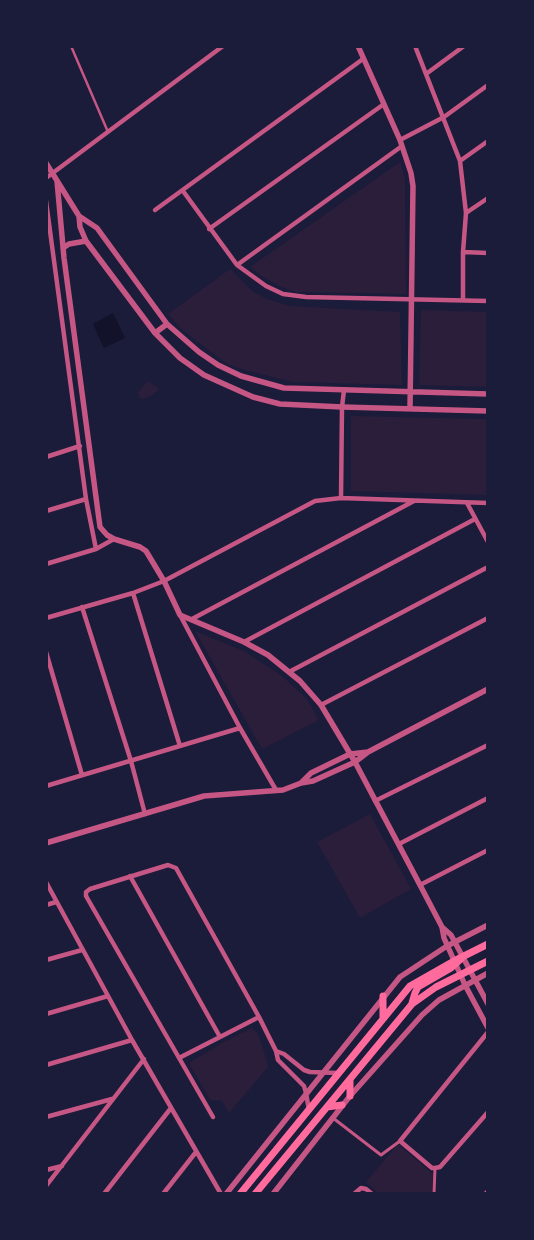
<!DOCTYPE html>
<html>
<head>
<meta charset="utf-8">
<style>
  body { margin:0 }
  #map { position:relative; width:534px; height:1240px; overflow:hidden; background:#1b1b3a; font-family:"Noto Sans",sans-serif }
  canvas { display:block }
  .frame { position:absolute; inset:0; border:48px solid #1b1b3a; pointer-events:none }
</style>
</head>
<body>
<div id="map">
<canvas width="534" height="1240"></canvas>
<div class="frame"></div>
</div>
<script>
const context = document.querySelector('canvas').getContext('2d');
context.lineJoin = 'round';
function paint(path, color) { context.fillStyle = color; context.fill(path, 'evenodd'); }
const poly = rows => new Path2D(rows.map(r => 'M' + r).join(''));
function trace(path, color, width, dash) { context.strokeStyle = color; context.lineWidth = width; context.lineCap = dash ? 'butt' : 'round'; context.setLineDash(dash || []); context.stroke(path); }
const green = poly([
  [400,162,405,179,406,294,296,292,279,286,260,275,250,267],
  [230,269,252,291,265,298,289,306,400,312,402,385,293,382,248,371,227,364,180,328,168,314],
  [421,310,488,312,488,387,419,385],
  [148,381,158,388,158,391,149,397,142,399,139,397,138,392],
  [351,416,488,419,488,495,351,491],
  [195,631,244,651,282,676,307,699,319,720,262,749],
  [370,814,411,889,360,918,317,842],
  [252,1028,258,1034,266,1058,268,1067,229,1113,222,1101,210,1100,189,1063,222,1043],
  [398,1144,433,1174,432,1194,379,1194,366,1182]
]);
const water = poly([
  [113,313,125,338,104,348,93,324]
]);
const service = poly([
  [71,46,108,132]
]);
const pedestrian = poly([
  [333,1118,381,1155,400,1141],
  [434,1194,435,1168]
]);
const minor = poly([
  [415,46,460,161,466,213,463,252,463,300],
  [426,74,464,46],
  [400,140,444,117,488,85],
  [460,161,488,141],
  [46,178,223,46],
  [183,191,237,265,266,286,283,294,306,297,488,301],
  [46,201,86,499,96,549],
  [155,210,363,59],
  [466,213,488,198],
  [209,229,384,104],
  [463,252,488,253],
  [237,265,402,146],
  [46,457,80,446],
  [341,498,342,407,344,390],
  [467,503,488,542],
  [46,511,86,499],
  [46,564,96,549,114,539],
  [133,593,180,746],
  [82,607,131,761,145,814],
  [180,615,240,728,276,790],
  [46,618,133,593,164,581,315,501,341,498,488,503],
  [192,619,414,501],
  [244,642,475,519],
  [46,652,82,775],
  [289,672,488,567],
  [321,705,488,618],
  [46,786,240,728],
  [375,801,488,745],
  [399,844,488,798],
  [130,876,220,1037],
  [46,882,132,1040,221,1194],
  [420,885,488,850],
  [46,905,56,902],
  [46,960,82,950],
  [46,1014,108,996],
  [488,1032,400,1141,432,1168,435,1168,440,1167,488,1112],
  [276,1051,284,1054,304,1070,310,1072,338,1073],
  [179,1058,259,1017],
  [46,1065,132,1040],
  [46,1117,112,1099],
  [213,1117,86,896,86,892,90,889,168,865,176,868,259,1017,276,1051,278,1060,304,1086,306,1093,309,1110],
  [46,1170,62,1166],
  [46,1186,144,1059],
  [104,1194,171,1108],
  [163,1194,196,1152],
  [354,1194,361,1188,366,1189,372,1194],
  [485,1194,488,1191]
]);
const tertiary = poly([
  [358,46,400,140,411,173,413,186,410,409],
  [46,163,79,216,80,227,86,241,155,333,180,358,204,375,253,397,280,404,342,407,488,411],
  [57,181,64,258,100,527,107,535,114,539,140,547,146,551,164,581,180,615,244,642,268,655,300,681,321,705,355,762,420,885,442,927,444,938,465,985,488,1028],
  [79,216,97,228,167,324,199,352,218,365,241,376,284,388,488,394],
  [63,248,69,244,86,241],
  [155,333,167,324],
  [301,783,311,773,350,754,368,752],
  [46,843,204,796,283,790,301,783,313,781,355,762,368,752,488,689],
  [442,927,451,935,488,1004],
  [226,1194,400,977,447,946,488,925],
  [273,1194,350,1096,422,1015,439,1000,488,973]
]);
const primary = poly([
  [412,1003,415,993,418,987,451,968,461,959],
  [383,1018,383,996],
  [350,1080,350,1096],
  [327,1107,342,1105],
  [240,1194,410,986,454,961,488,944],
  [255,1194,412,1004,436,987,488,961]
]);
paint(green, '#2a1e3b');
paint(water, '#12122b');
trace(service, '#c65784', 2.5);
trace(pedestrian, '#c65784', 3);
trace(minor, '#c65784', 4.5);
trace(tertiary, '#c65784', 5.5);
trace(primary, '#ff6b9d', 7);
</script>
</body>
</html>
